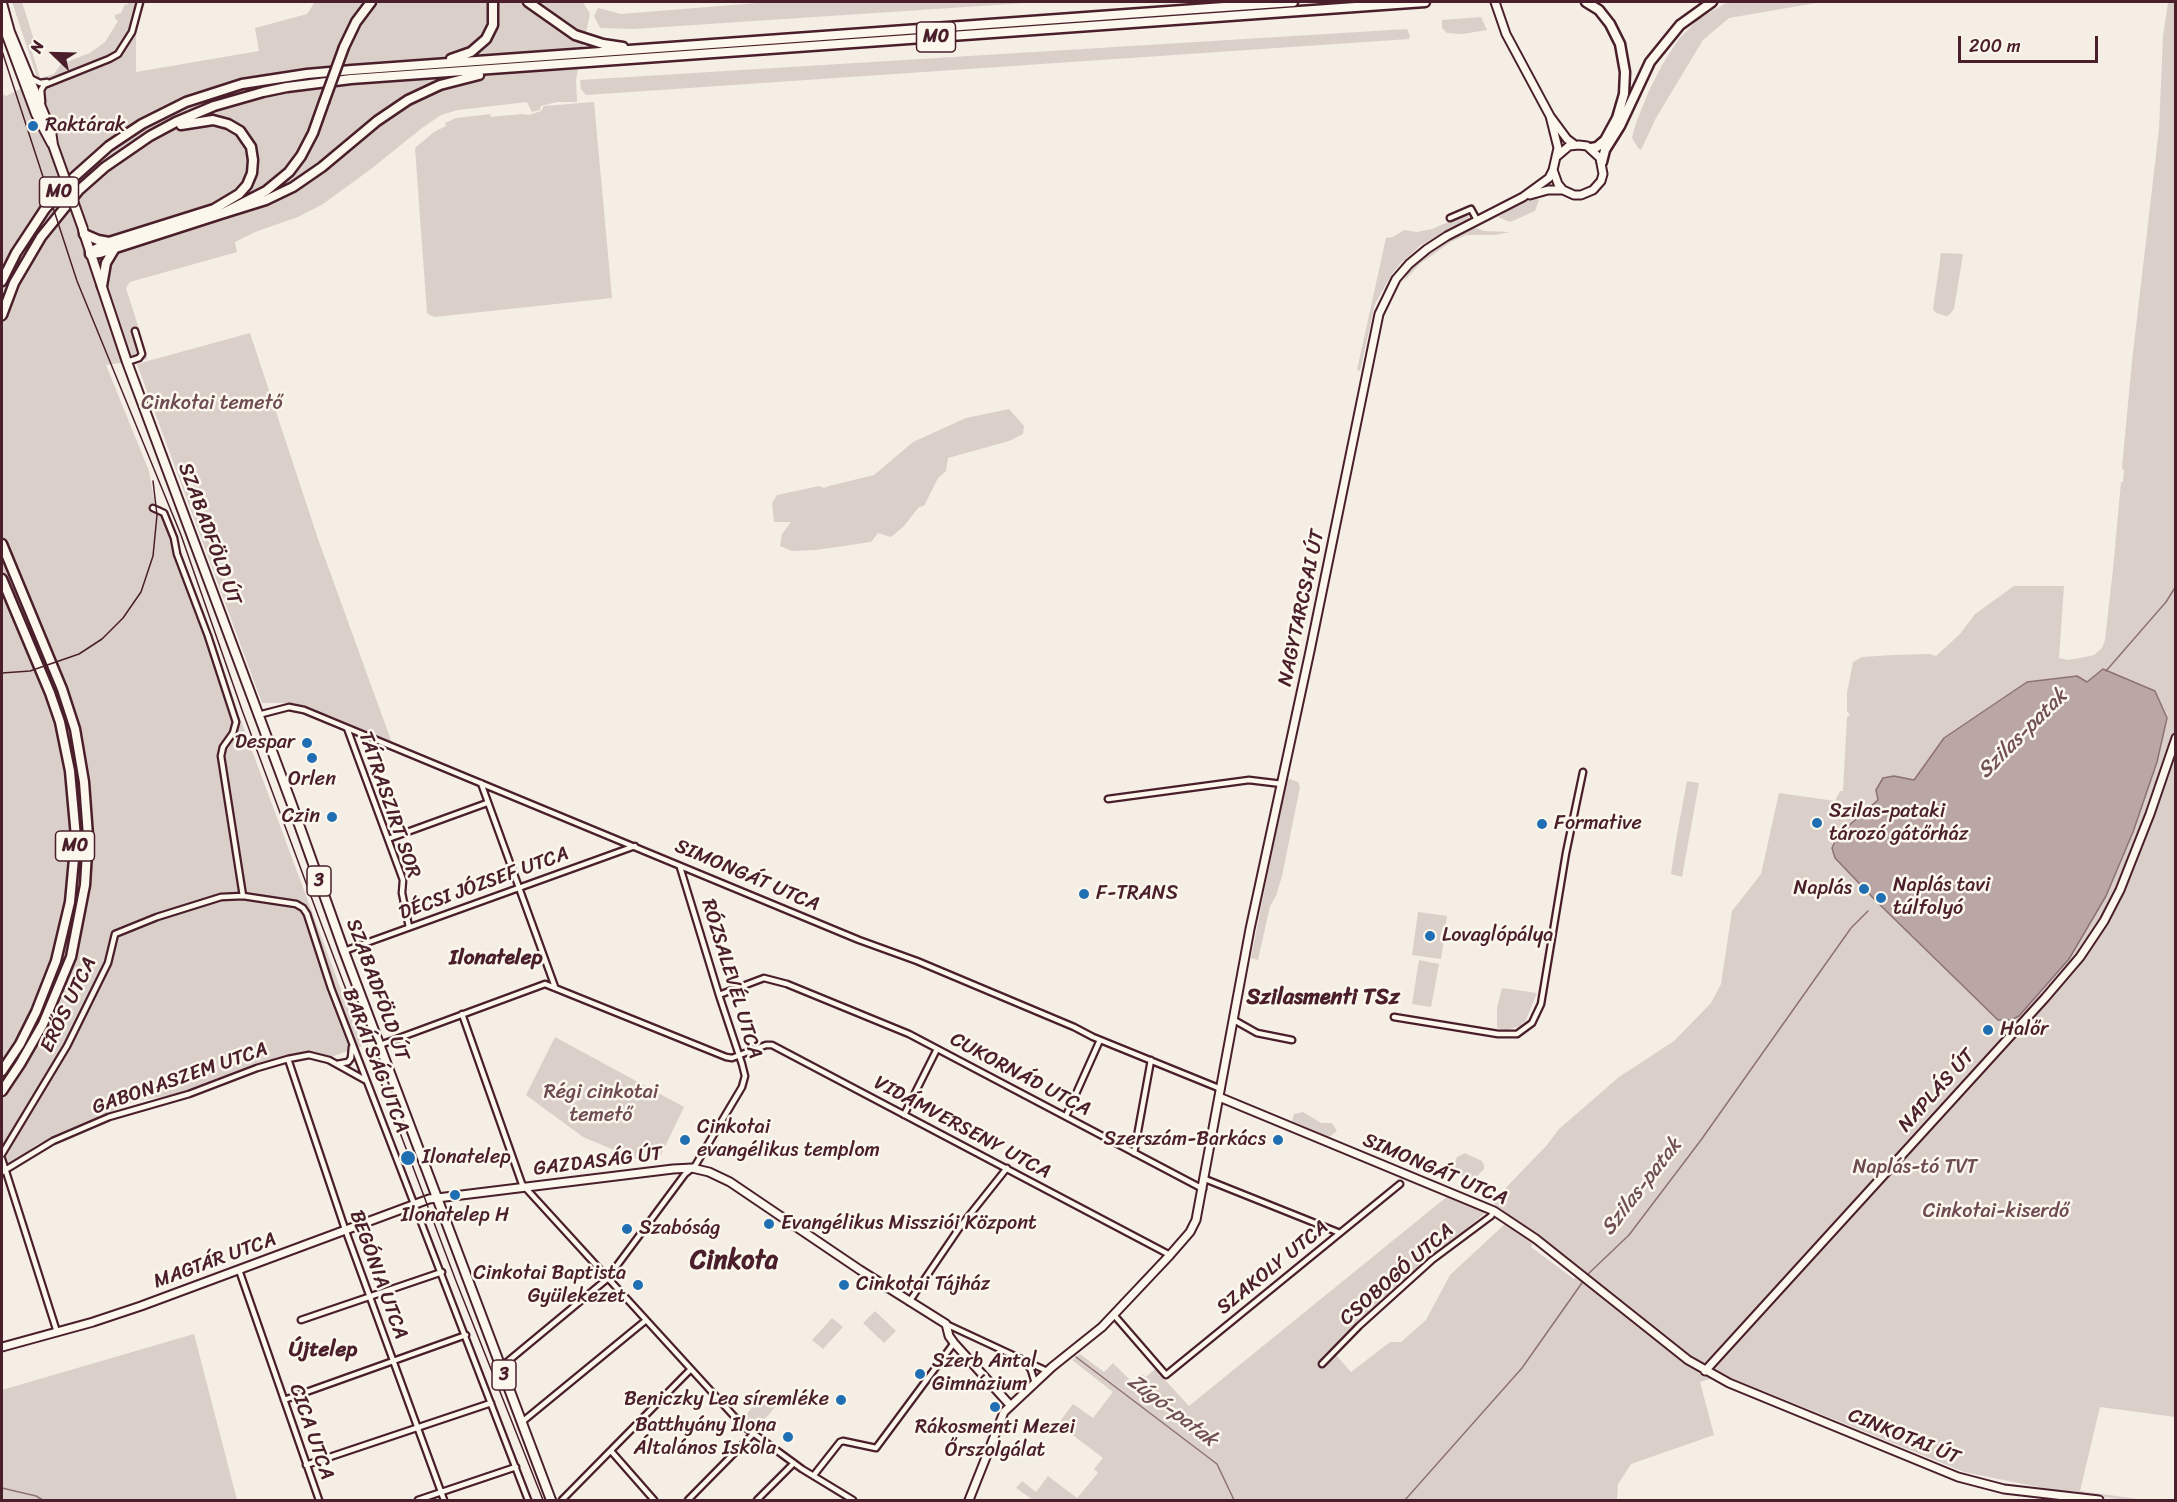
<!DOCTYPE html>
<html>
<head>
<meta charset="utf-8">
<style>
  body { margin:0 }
  #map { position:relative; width:2177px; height:1502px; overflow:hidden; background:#f4eee4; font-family:Sriracha,sans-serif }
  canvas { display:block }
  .frame { position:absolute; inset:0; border:3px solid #4a1f2b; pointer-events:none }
  .north { position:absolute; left:24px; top:24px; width:60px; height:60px; -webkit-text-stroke:4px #fbf7ec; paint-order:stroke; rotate:293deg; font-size:16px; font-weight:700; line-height:24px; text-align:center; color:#4a1f2b }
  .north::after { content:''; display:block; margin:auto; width:21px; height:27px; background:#4a1f2b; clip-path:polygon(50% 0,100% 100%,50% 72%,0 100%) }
  .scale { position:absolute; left:1958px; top:36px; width:140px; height:27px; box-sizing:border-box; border:3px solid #4a1f2b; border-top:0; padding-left:8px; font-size:18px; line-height:21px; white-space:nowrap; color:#4a1f2b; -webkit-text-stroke:4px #fbf7ec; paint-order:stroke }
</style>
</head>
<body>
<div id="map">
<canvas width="2177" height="1502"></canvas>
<div class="frame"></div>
<div class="north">N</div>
<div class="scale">200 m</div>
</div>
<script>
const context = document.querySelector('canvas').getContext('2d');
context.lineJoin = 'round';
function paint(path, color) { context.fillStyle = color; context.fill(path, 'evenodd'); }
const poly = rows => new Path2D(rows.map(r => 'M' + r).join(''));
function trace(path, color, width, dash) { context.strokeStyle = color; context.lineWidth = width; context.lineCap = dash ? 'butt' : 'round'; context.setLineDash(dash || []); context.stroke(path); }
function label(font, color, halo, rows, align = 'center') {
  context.font = font + ' Sriracha,sans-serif'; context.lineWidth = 5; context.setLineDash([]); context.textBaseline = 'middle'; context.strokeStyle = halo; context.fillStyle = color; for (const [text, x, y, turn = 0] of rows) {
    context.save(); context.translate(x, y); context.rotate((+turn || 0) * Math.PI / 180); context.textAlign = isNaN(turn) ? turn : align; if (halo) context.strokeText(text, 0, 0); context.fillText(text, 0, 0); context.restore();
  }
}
const green = poly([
  [12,2,22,2,35,43,30,45,40,78,54,74,61,64,90,53,105,42,118,21,115,18,115,15,121,13,125,4,127,5,129,2,145,2,136,32,136,72,259,51,255,28,307,14,315,2,583,2,590,14,576,79,577,102,557,102,541,106,540,110,532,112,527,102,458,110,441,115,422,128,371,169,323,204,298,217,255,232,235,242,237,252,130,282,126,288,146,351,147,359,106,365,149,471,155,505,161,506,166,512,205,615,225,678,362,1046,331,1057,310,1051,287,1056,255,1064,205,1085,173,1095,135,1101,38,1144,3,1170,2,1167,2,94,6,96,38,80],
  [769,2,1041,2,634,29,600,28,594,16,598,8,621,14],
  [1731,2,1822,2,1729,18,1703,40,1656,118,1641,150,1638,148,1632,138,1636,123,1648,93,1662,65,1678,40,1697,20,1724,4],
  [2175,2,2175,1417,2100,1407,2080,1491,2145,1500,2126,1500,2063,1492,1964,1472,1724,1375,1700,1382,1714,1435,1631,1464,1618,1484,1617,1500,1033,1500,1016,1488,1022,1481,1036,1492,1048,1476,1077,1498,1098,1473,1094,1469,1103,1458,1058,1424,1073,1404,1093,1418,1113,1392,1072,1360,1080,1354,1104,1372,1113,1363,1132,1382,1142,1374,1146,1377,1155,1369,1189,1406,1449,1195,1487,1211,1339,1341,1335,1354,1351,1372,1390,1342,1401,1342,1426,1320,1450,1275,1506,1223,1534,1242,1531,1247,1574,1279,1581,1271,1508,1217,1507,1213,1492,1202,1547,1145,1559,1129,1619,1077,1674,1041,1711,1003,1721,984,1732,911,1761,874,1779,793,1835,801,1840,791,1843,791,1847,717,1850,715,1847,711,1847,693,1853,662,1862,657,1893,655,1930,654,1936,656,1960,634,1975,614,2014,586,2064,586,2059,658,2068,660,2085,657,2094,655,2102,648,2105,640,2113,569,2121,482,2123,482,2124,470,2122,468,2132,361,2159,129,2163,36,2168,3],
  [1481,17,1487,30,1462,34,1447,33,1442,28,1442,20],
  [1407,29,1410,36,1409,39,586,95,581,89,580,80],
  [594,102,612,298,434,317,427,313,415,148,434,132,446,126,445,123,456,118,491,114,490,117,522,114,529,115,541,111,544,106],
  [1535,198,1539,200,1535,211,1510,222,1498,217,1519,204],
  [1467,214,1470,218,1421,245,1400,264,1392,274,1375,304,1360,371,1357,370,1386,238,1393,237,1404,230,1417,232,1432,229],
  [1475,228,1485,231,1510,232,1494,235,1466,235,1451,242,1421,263,1404,281,1409,270,1420,258,1440,244],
  [1941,253,1963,254,1954,309,1949,315,1946,316,1936,313,1933,309],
  [250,333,318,539,392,743,329,715,292,703,262,703,137,364],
  [1009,409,1024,426,1023,434,1009,441,948,458,946,471,938,478,924,506,919,507,904,526,891,537,878,533,871,542,816,550,792,551,780,546,782,534,791,522,774,522,772,503,777,495,819,486,824,488,829,486,874,475,913,442,966,418],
  [1290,779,1298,782,1300,787,1282,876,1276,896,1270,906,1258,960,1251,958,1281,806,1287,780],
  [1687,781,1699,783,1682,877,1671,874,1676,840],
  [1418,912,1447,916,1441,959,1412,955],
  [1419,960,1439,964,1431,1007,1412,1004],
  [1502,988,1537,993,1526,1020,1520,1026,1504,1031,1497,1028,1497,1008],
  [555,1037,684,1107,659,1159,638,1160,583,1137,526,1095],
  [1303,1112,1321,1123,1332,1123,1337,1131,1329,1137,1292,1121,1294,1114],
  [1465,1153,1482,1161,1484,1165,1484,1169,1477,1176,1472,1178,1456,1174,1453,1169,1457,1157],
  [875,1311,896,1331,884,1343,863,1323],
  [832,1318,843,1327,823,1349,812,1340],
  [194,1334,237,1500,2,1500,2,1390],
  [765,1392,778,1404,757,1428,744,1417]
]);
const water = poly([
  [2103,669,2155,691,2167,718,2157,762,2133,832,2106,896,2069,959,2019,1016,2011,1020,1998,1020,1877,902,1835,858,1832,848,1838,835,1878,800,1876,790,1883,778,1894,776,1914,780,1944,738,2027,682,2077,676,2087,682,2103,669]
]);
const stream = poly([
  [2106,671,2166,602,2176,586],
  [1586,1276,1629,1235,1701,1140,1851,928,1868,911],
  [1076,1357,1217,1464,1234,1500],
  [2,1488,36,1496,43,1500],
  [1405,1500,1522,1368,1584,1280]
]);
const street = poly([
  [30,78,40,83,47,82],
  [42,102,41,90,44,85,109,59,118,54,132,32,140,2],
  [1450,218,1471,209,1477,220],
  [127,362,139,358,142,354,135,331],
  [153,508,164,513,174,538,177,554,208,636,236,722,233,733,223,747,221,756,243,896],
  [258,715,289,707,304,710,859,940,917,961,1074,1027,1093,1037,1221,1089],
  [347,728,403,880,402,893,409,927],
  [481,783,555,987],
  [1108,799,1249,780,1282,784],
  [388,839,487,803],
  [344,951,635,846],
  [719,995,764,978,787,984,909,1034,1203,1189],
  [462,1014,522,1184,742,1425,802,1469,853,1500],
  [1394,1017,1498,1034,1517,1034,1532,1023,1541,1004,1566,853,1583,772],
  [1234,1020,1257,1033,1292,1040],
  [380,1045,545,984,726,1057,732,1058,766,1045,772,1045,1170,1255],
  [288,1059,344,1226,444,1500],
  [337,1064,348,1062,351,1058,352,1047],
  [904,1115,937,1049],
  [1066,1116,1100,1040],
  [1134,1153,1151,1060],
  [2,1154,67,1046,108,963,115,934,157,917,221,897,243,896,296,904,303,908,307,914,331,988,528,1500],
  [2,1159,57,1332],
  [2,1172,53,1141,109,1117,189,1094,257,1068,288,1059,309,1055,329,1060,365,1080],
  [1205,1179,1340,1233],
  [239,1270,319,1500],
  [909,1302,960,1227,1007,1168],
  [1114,1315,1166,1375,1400,1184],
  [301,1320,442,1272],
  [946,1324,1047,1371],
  [1026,1363,1031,1370,1035,1383],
  [1322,1364,1359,1326,1432,1260,1491,1216,1494,1211],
  [501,1367,607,1279,685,1174,695,1166,742,1087,745,1076,742,1064,719,995,680,867],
  [284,1400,466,1335],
  [522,1422,645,1321],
  [611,1451,654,1500],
  [306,1465,491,1403],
  [814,1475,840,1442,843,1441,876,1448,954,1343],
  [418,1500,516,1467],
  [562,1500,690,1370],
  [688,1500,753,1434],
  [757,1500,794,1463]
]);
const secondary = poly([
  [1495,2,1506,34,1550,116,1567,139,1575,145],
  [1553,170,1558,184,1563,190,1574,195,1581,195,1593,190,1601,181,1603,174,1600,158,1587,146,1579,145,1569,146,1556,157],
  [1530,195,1548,190,1563,190],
  [1219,1097,1494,1211,1536,1239,1688,1360,1729,1383,1958,1477,2004,1489,2099,1500],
  [2,1347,93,1322,141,1306,429,1199,673,1169,692,1168,709,1172,730,1182,860,1270,946,1324,949,1336,954,1343,1010,1405],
  [1705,1371,2045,998,2080,957,2104,921,2120,890,2150,814,2176,738],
  [969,1500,1004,1412,1052,1367,1102,1327,1170,1255,1190,1232,1196,1220,1250,929,1310,651,1379,314,1396,279,1409,264,1427,249,1447,236,1523,197,1549,178,1553,170,1558,148,1550,116]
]);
const primary = poly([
  [2,3,10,32,51,131,53,145],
  [2,22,36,114,52,144],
  [83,230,127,362,291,802,344,951,551,1500]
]);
const highway = poly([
  [528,2,575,35,603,44,623,47],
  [1586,2,1599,10,1610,24,1620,44,1625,72,1624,94,1617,118,1605,140,1597,147,1591,148],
  [344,47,356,22,371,2],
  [451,59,471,52,486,39,493,25,493,2],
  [1602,162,1605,150,1620,126,1650,62,1680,25,1712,2],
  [221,214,266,200,293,187,322,167,377,121,408,100,440,85,479,75],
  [84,234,98,240,109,242],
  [90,252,109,242,214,209,239,194,247,185,252,173,253,160,251,147,240,131,228,124,213,120,181,125],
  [90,254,100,253,221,214,266,191,289,172,301,156,313,133,324,102],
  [2,281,16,253,45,209,72,179,109,146,142,124,186,102,242,84,307,74,352,70,1293,2],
  [102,286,106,263,115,248],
  [2,315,14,283,41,237,79,190,105,167,150,136,176,122,214,106,263,92,287,87,351,79,1425,2],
  [2,544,62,689,75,729,84,782,88,836,85,885,71,957,43,1024,20,1064,2,1091],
  [2,579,50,693,60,722,70,771,76,837,70,902,56,961,36,1012,20,1044,2,1071]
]);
const tram = poly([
  [2,51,77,281,181,535,242,710,322,926,456,1281,543,1500],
  [2,673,30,671,79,654,102,639,123,618,141,592,153,556,157,515,153,481]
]);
const primaryBridge = poly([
  [53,145,83,229]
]);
const highwayBridge = poly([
  [324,102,344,47]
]);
const markers = [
  [33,126,6,"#1f6fb2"],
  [307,743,6,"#1f6fb2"],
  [312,758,6,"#1f6fb2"],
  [332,817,6,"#1f6fb2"],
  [1817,823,6,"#1f6fb2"],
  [1542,824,6,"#1f6fb2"],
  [1864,889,6,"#1f6fb2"],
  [1084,894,6,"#1f6fb2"],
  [1881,898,6,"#1f6fb2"],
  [1430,936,6,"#1f6fb2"],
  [1988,1030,6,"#1f6fb2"],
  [685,1140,6,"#1f6fb2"],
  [1278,1140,6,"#1f6fb2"],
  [408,1158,8,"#1f6fb2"],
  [455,1195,6,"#1f6fb2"],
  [769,1224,6,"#1f6fb2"],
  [627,1229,6,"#1f6fb2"],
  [638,1285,6,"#1f6fb2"],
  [844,1285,6,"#1f6fb2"],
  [920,1374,6,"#1f6fb2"],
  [841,1400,6,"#1f6fb2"],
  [995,1407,6,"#1f6fb2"],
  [788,1437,6,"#1f6fb2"]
];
const shields = [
  [936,37,39],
  [59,192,39],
  [75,846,39],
  [319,881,24],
  [504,1375,24]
];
const shieldNames = [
  ["M0",936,37],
  ["M0",59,192],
  ["M0",75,846],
  ["3",319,881],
  ["3",504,1375]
];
const poiNames = [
  ["Raktárak",45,126],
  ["Despar",295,743,"right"],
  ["Orlen",312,780,"center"],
  ["Szilas-pataki",1829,812],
  ["tározó gátőrház",1829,835],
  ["Czin",320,817,"right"],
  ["Formative",1554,824],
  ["Naplás tavi",1893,886],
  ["túlfolyó",1893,909],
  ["Naplás",1852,889,"right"],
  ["F-TRANS",1096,894],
  ["Lovaglópálya",1442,936],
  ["Halőr",2000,1030],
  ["Cinkotai",697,1128],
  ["evangélikus templom",697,1151],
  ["Szerszám-Barkács",1266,1140,"right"],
  ["Ilonatelep",422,1158],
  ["Ilonatelep H",455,1216,"center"],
  ["Evangélikus Missziói Központ",781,1224],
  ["Szabóság",639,1229],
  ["Cinkotai Baptista",626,1274,"right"],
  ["Gyülekezet",626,1297,"right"],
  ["Cinkotai Tájház",856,1285],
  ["Szerb Antal",932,1362],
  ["Gimnázium",932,1385],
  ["Beniczky Lea síremléke",829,1400,"right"],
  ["Batthyány Ilona",776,1426,"right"],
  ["Általános Iskola",776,1449,"right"],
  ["Rákosmenti Mezei",995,1428,"center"],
  ["Őrszolgálat",995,1451,"center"]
];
const parkNames = [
  ["Cinkotai temető",212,404],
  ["Régi cinkotai",601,1093],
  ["temető",601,1116],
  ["Naplás-tó TVT",1915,1168],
  ["Cinkotai-kiserdő",1996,1212]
];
const streetNames = [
  ["SZABADFÖLD ÚT",209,534,70],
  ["NAGYTARCSAI ÚT",1302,608,-78],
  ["TÁTRASZIRT SOR",389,805,71],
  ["SIMONGÁT UTCA",747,876,23],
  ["DÉCSI JÓZSEF UTCA",484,884,-20],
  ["RÓZSALEVÉL UTCA",731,979,73],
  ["SZABADFÖLD ÚT",377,990,70],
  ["ERŐS UTCA",69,1005,-64],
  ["BARÁTSÁG UTCA",375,1061,69],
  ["CUKORNÁD UTCA",1020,1075,28],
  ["GABONASZEM UTCA",180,1079,-19],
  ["NAPLÁS ÚT",1937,1091,-48],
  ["VIDÁMVERSENY UTCA",962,1128,28],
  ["GAZDASÁG ÚT",598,1162,-7],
  ["SIMONGÁT UTCA",1435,1170,23],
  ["MAGTÁR UTCA",215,1261,-20],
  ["SZAKOLY UTCA",1273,1268,-39],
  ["BEGÓNIA UTCA",378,1275,70],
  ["CSOBOGÓ UTCA",1397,1275,-41],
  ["CICA UTCA",311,1432,71],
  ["CINKOTAI ÚT",1904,1437,22]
];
const waterNames = [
  ["Szilas-patak",2023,734,-45],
  ["Szilas-patak",1642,1187,-52],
  ["Zúgó-patak",1172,1411,37]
];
const neighbourhoodNames = [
  ["Ilonatelep",496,959],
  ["Újtelep",323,1351]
];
const quarterNames = [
  ["Szilasmenti TSz",1323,998]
];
const districtNames = [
  ["Cinkota",734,1261]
];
paint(green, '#dbd0c9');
paint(water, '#baa7a5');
trace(water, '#8d7174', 1.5);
trace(stream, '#8d7174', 1.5);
trace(street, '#4a1f2b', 9);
trace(secondary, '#4a1f2b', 11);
trace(primary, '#4a1f2b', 12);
trace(highway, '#4a1f2b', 13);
trace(street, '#fbf7ec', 4.5);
trace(secondary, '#fbf7ec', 7);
trace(primary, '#fbf7ec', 8);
trace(highway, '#fbf7ec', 8);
trace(tram, '#4a1f2b', 1.5);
trace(primaryBridge, '#4a1f2b', 12, []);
trace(highwayBridge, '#4a1f2b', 13, []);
trace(primaryBridge, '#fbf7ec', 8);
trace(highwayBridge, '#fbf7ec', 8);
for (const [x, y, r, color] of markers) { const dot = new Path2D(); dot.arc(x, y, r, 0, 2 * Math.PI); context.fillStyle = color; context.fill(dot); trace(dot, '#fbf7ec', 2); }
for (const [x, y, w] of shields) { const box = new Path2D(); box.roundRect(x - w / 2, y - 15, w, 30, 4.5); context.fillStyle = '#fbf7ec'; context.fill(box); trace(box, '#4a1f2b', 1.5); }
label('bold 18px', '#4a1f2b', null, shieldNames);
label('20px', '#4a1f2b', '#fbf7ec', poiNames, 'left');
label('20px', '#6e4b52', '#fbf7ec', parkNames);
label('20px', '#4a1f2b', '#fbf7ec', streetNames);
label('italic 21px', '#714f56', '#fbf7ec', waterNames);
label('bold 21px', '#4a1f2b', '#fbf7ec', neighbourhoodNames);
label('bold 22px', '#4a1f2b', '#fbf7ec', quarterNames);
label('bold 26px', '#4a1f2b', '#fbf7ec', districtNames);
</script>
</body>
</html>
